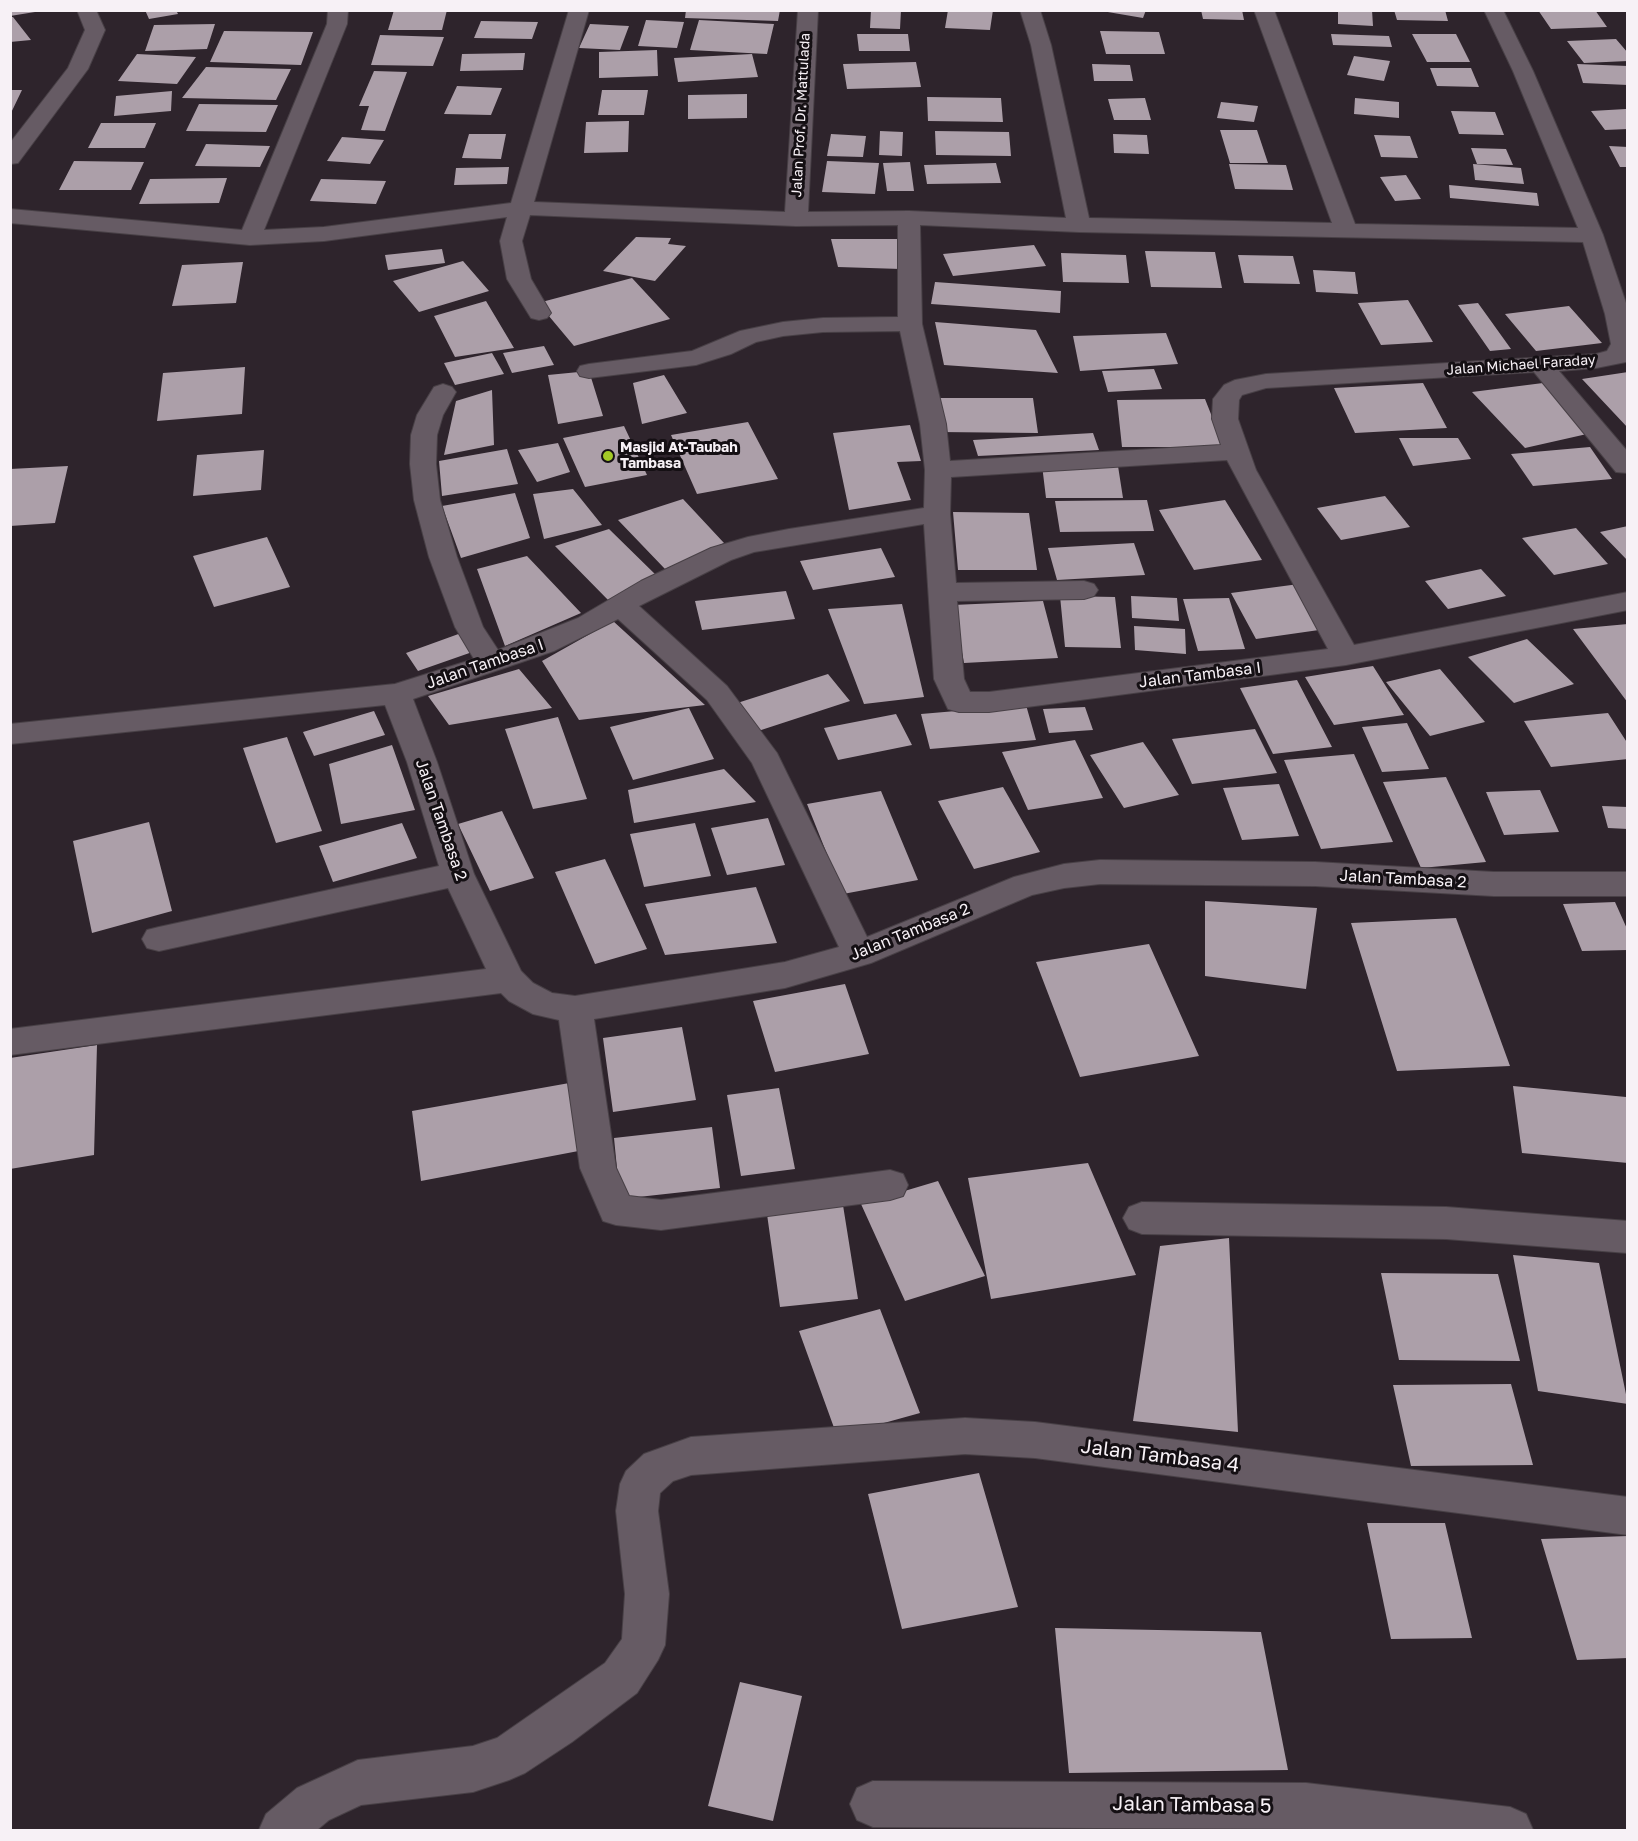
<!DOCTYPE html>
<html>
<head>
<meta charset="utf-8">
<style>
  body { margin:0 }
  #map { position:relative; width:1638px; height:1841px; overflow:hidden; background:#2e242c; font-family:"Golos Text",sans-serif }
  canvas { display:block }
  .frame { position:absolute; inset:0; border:12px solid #f7f1f6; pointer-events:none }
</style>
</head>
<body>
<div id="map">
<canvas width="1638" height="1841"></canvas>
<div class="frame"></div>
</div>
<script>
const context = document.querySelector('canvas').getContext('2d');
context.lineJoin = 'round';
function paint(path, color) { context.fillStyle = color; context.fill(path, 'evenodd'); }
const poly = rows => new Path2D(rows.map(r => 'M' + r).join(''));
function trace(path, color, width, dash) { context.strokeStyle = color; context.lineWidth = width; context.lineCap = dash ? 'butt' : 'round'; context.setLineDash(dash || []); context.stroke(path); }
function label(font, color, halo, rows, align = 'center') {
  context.font = font + ' "Golos Text",sans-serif'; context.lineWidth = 6; context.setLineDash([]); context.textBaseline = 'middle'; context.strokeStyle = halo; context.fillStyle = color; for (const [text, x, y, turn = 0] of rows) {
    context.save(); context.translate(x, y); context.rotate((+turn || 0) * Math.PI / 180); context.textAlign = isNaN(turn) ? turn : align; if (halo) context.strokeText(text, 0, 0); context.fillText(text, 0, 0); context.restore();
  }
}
const building = poly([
  [10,10,35,10,35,12,10,16],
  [145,10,176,10,178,14,149,19],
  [394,10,447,10,442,30,388,30],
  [686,10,780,10,778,21,685,18],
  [871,10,901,10,900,29,870,28],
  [948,10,993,10,990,30,945,28],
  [1096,10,1146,10,1143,18],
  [1201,10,1242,10,1244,20,1203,19],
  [1338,10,1372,10,1373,26,1338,24],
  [1394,10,1445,10,1448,21,1397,20],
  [1538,10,1595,10,1607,27,1551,29],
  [10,17,13,17,31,40,10,42],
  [646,20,684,22,677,48,638,46],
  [699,20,774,24,767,54,690,50],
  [481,21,538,22,532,39,474,38],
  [215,24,207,49,145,51,154,25],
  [590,24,629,26,620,50,579,48],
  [224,31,313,32,301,65,210,62],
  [1100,31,1159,32,1165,54,1106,54],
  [857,34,908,34,910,51,859,51],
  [1331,34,1389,36,1392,47,1333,45],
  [1412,34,1456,34,1470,62,1427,62],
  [380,35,444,37,433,66,371,65],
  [1616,39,1628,53,1628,61,1584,63,1567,41],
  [657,50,658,76,599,78,599,52],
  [525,53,523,70,460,71,462,54],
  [137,54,196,57,177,84,118,81],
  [752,54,758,77,678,82,674,58],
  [1354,56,1390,61,1384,81,1347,75],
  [916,62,921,87,847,89,843,64],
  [1092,64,1130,65,1133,81,1094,81],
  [1577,64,1628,66,1628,85,1583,83],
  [206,67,291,69,276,100,182,98],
  [1430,68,1471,68,1479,87,1437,86],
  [374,71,407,72,385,131,361,130,369,106,359,106],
  [457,86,502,88,491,115,444,114],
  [10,90,22,90,10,115],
  [602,90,648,90,644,115,598,115],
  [172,91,171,111,114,116,116,96],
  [747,94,747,118,688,119,688,95],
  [927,97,1001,98,1003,122,928,121],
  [1145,98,1151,120,1114,120,1108,99],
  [1355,98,1399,102,1399,118,1354,114],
  [1221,102,1258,106,1254,122,1217,118],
  [199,104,278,105,266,132,186,131],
  [1626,109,1628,129,1605,130,1591,111],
  [1451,111,1495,112,1504,135,1459,134],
  [629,121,628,152,584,153,586,122],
  [101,123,156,123,145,148,88,148],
  [1220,130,1257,130,1268,163,1230,163],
  [880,131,903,132,902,156,879,155],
  [935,131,1009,132,1011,156,936,155],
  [469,134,506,134,501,159,462,158],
  [831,134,866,136,863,157,827,156],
  [1113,134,1147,135,1149,154,1114,153],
  [1374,135,1410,136,1418,158,1381,157],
  [342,137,384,140,370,164,327,161],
  [206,144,270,146,260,167,195,166],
  [1609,146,1628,147,1628,167,1620,167],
  [1471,148,1506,149,1513,165,1477,164],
  [74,161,144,162,131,190,59,190],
  [827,161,879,163,875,194,822,192],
  [910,162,914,191,887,191,883,163],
  [996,163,1001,183,927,184,924,165],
  [1229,164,1286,165,1293,190,1235,189],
  [1473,164,1521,168,1524,184,1475,180],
  [509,167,507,184,454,185,456,168],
  [1406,175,1421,199,1395,201,1380,177],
  [227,178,219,203,139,204,150,179],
  [321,179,386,181,376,204,310,201],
  [1449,185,1537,193,1539,206,1450,198],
  [636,237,671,238,668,244,686,246,655,281,603,271],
  [831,239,898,239,901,269,838,267],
  [1034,245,1046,266,953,276,943,254],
  [442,249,445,263,388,270,385,255],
  [1145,251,1215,252,1222,288,1151,287],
  [1061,253,1126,255,1129,283,1063,282],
  [1238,255,1293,256,1300,284,1244,283],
  [463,261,489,291,419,312,393,281],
  [243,262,236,303,172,306,182,265],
  [1313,270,1355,272,1358,294,1316,292],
  [632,278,670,319,574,346,538,303],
  [935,282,1061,291,1060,313,931,304],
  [1408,300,1433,342,1381,345,1358,303],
  [486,301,514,348,455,357,434,316],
  [1478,303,1511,349,1490,351,1458,305],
  [1569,306,1602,343,1536,351,1505,314],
  [935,322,1036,330,1058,373,944,365],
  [1166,333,1178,364,1080,371,1073,336],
  [544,346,554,365,512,373,503,353],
  [492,353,504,374,455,385,444,363],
  [245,367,242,414,157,421,163,373],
  [1154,369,1162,389,1108,392,1102,371],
  [589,371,603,416,558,424,548,375],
  [1628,372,1628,428,1582,379],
  [664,375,687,413,642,424,633,383],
  [1423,383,1447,428,1355,433,1334,388],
  [1543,383,1587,434,1525,448,1472,392],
  [492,390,494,445,444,455,456,401],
  [936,398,1033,398,1038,433,939,432],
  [1205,399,1224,447,1122,447,1117,400],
  [748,422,778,479,697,494,671,435],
  [910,425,921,461,897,462,911,500,849,510,833,433],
  [624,426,647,475,585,487,563,438],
  [1093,433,1099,450,978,456,973,440],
  [1399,438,1458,438,1471,459,1413,466],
  [558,443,570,472,537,482,518,450],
  [1590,447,1612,479,1533,486,1511,454],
  [507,449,518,484,442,496,439,461],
  [264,450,261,490,193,496,197,455],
  [1042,465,1118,466,1123,498,1046,498],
  [68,466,55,523,10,526,10,469],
  [573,489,602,525,544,539,533,494],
  [515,493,530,538,461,558,442,506],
  [1385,496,1410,527,1341,540,1317,508],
  [683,499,724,543,665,569,618,520],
  [1147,500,1154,531,1060,532,1055,501],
  [1225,500,1262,560,1194,570,1159,510],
  [953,512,1029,513,1037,570,958,570],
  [1628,526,1628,561,1600,532],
  [1576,528,1608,564,1554,575,1522,538],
  [609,529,658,577,610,602,555,546],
  [267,537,290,587,214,607,193,556],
  [1134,543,1145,575,1057,580,1048,548],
  [881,548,895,577,813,590,800,561],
  [527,556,581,613,505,646,477,569],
  [1481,569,1506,596,1448,609,1425,581],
  [1299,584,1326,629,1256,639,1231,593],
  [786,591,795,619,702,630,695,601],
  [1060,596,1115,597,1121,648,1065,647],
  [1131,596,1177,598,1179,621,1132,618],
  [1229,598,1245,649,1198,651,1183,599],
  [1043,601,1058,658,964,663,953,605],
  [902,604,924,697,864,704,828,609],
  [613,621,705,705,579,720,542,661],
  [1628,624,1628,703,1573,629],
  [1134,626,1185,629,1186,654,1135,650],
  [464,632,478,650,418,671,406,653],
  [1527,639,1574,684,1514,703,1468,657],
  [1373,666,1404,715,1334,725,1305,677],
  [519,669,552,708,449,725,428,696],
  [1440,669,1485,722,1430,736,1386,682],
  [828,674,850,701,752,733,731,705],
  [1297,680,1332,747,1273,754,1240,688],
  [1026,705,1036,740,930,749,921,714],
  [1085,707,1093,730,1049,733,1043,709],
  [689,708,714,759,633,780,610,727],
  [374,711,385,735,314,756,303,732],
  [1608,713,1628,744,1628,759,1551,767,1524,721],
  [896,714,912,745,838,760,824,728],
  [558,717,587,799,533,809,505,729],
  [1407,723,1429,769,1382,772,1362,727],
  [1255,729,1277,773,1192,784,1172,739],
  [287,737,322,831,276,843,243,748],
  [1075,740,1103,798,1028,810,1002,752],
  [1143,742,1179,795,1124,808,1090,755],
  [392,745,415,810,341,824,329,764],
  [1354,754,1393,842,1321,849,1284,760],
  [724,769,756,802,634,823,628,790],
  [1446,777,1486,862,1421,868,1383,782],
  [1279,784,1299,836,1242,840,1223,788],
  [1003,787,1040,852,974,869,938,801],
  [1540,790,1559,832,1504,835,1486,792],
  [881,791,918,880,843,894,807,804],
  [1602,806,1628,807,1628,829,1608,828],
  [502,811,534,878,490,891,458,824],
  [768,818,785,865,727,875,711,828],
  [149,822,172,911,92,933,73,841],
  [402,823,417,858,333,882,319,846],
  [695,823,711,876,644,887,630,834],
  [605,859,647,949,595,964,555,872],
  [756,887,777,943,665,955,645,904],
  [1205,901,1317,908,1306,989,1205,976],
  [1615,902,1628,931,1628,950,1582,951,1563,904],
  [1456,918,1510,1066,1397,1071,1351,923],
  [1149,944,1199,1056,1080,1077,1036,962],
  [845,984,869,1054,775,1072,753,1001],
  [682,1027,696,1100,613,1112,603,1038],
  [97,1045,94,1155,10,1169,10,1058],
  [575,1082,589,1149,421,1181,412,1111],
  [1513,1086,1626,1097,1628,1163,1522,1153],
  [779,1088,795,1169,741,1176,727,1095],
  [712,1127,720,1188,620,1199,614,1138],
  [1088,1163,1136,1275,991,1299,968,1178],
  [938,1181,985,1276,905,1301,861,1204],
  [842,1199,858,1299,780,1307,766,1207],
  [1229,1238,1238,1432,1133,1421,1160,1246],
  [1513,1255,1599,1263,1628,1404,1538,1391],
  [1381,1273,1498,1274,1520,1361,1399,1360],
  [880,1309,920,1413,837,1436,799,1331],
  [1511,1384,1533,1465,1411,1466,1393,1385],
  [979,1473,1018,1607,902,1629,868,1494],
  [1367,1523,1445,1523,1472,1638,1391,1639],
  [1628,1536,1628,1658,1577,1660,1541,1539],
  [1055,1628,1261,1632,1288,1770,1069,1773],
  [740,1682,802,1696,773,1821,708,1806]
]);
const minor = poly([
  [77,10,96,10,105,30,88,69,18,163,10,164,10,143,68,68,85,30,77,10],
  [328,10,348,10,347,24,264,230,324,227,511,203,569,10,589,10,534,202,785,212,798,10,818,10,808,212,909,211,1066,218,1031,45,1020,10,1040,10,1051,45,1089,218,1332,223,1254,10,1274,10,1355,224,1578,228,1513,71,1484,10,1503,10,1533,71,1603,235,1628,309,1626,362,1596,368,1559,371,1628,452,1628,473,1616,472,1534,372,1266,388,1242,395,1239,400,1238,419,1256,470,1354,645,1628,592,1628,610,1346,665,989,712,959,712,948,709,934,679,924,524,754,552,731,560,639,606,727,686,777,753,867,937,1014,877,1064,864,1100,860,1315,862,1494,872,1628,872,1628,896,1494,896,1315,886,1100,884,1064,888,1032,895,871,963,785,988,594,1019,616,1168,629,1196,661,1200,890,1170,903,1174,908,1185,903,1196,890,1200,661,1230,616,1225,603,1221,580,1168,559,1020,533,1014,509,1001,501,993,10,1055,10,1029,486,969,448,888,159,951,147,948,142,939,147,930,159,927,439,866,407,762,385,705,10,744,10,724,395,684,474,659,455,627,429,557,414,500,410,464,411,435,417,415,434,387,443,384,452,387,456,392,443,415,437,435,436,464,440,500,457,557,483,627,498,650,578,618,641,581,711,548,748,537,789,529,924,508,925,470,920,424,900,331,823,332,783,336,756,342,731,354,696,365,589,378,580,376,577,371,580,366,589,364,692,351,740,331,783,322,823,318,898,317,898,225,796,226,530,215,522,241,531,279,551,313,547,318,539,320,531,318,507,279,500,241,507,217,324,241,250,245,10,223,10,209,242,230,327,24,328,10],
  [920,225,1079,232,1583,242,1605,314,1611,344,1607,351,1596,354,1266,374,1235,380,1224,385,1213,399,1212,419,1221,445,950,461,946,424,922,324,920,225],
  [1227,460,1328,649,989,692,970,692,964,679,957,601,1084,599,1094,596,1098,590,1094,584,1084,581,956,583,950,514,951,477,1227,460],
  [618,619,707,700,752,763,839,947,785,962,575,996,552,993,533,983,521,971,474,874,437,762,413,699,554,651,618,619],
  [1142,1202,1446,1207,1628,1221,1628,1253,1446,1239,1142,1234,1129,1229,1123,1218,1129,1207,1142,1202],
  [965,1418,1035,1422,1628,1497,1628,1535,1035,1458,965,1454,691,1475,673,1481,660,1493,658,1511,669,1594,665,1645,658,1660,637,1693,572,1742,525,1773,509,1780,473,1792,361,1805,329,1820,317,1830,259,1830,266,1814,297,1788,358,1760,473,1746,497,1738,605,1663,622,1639,625,1594,616,1511,620,1484,626,1471,644,1454,691,1437,965,1418],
  [873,1781,1306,1783,1510,1807,1526,1814,1533,1830,873,1827,857,1820,850,1804,857,1788,873,1781]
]);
const markers = [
  [608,456,6,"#a3c926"]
];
const farStreetnames = [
  ["Jalan Prof. Dr. Mattulada",801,115,-87],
  ["Jalan Michael Faraday",1521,365,-4]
];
const farPoinames = [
  ["Masjid At-Taubah",620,448],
  ["Tambasa",620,464]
];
const streetNames = [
  ["Jalan Tambasa I",485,664,-19],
  ["Jalan Tambasa I",1200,675,-7],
  ["Jalan Tambasa 2",441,820,71],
  ["Jalan Tambasa 2",1403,879,3],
  ["Jalan Tambasa 2",910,932,-22]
];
const nearStreetnames = [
  ["Jalan Tambasa 4",1160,1456,7],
  ["Jalan Tambasa 5",1192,1805,1]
];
paint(building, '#ac9fa9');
trace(minor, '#484046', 2);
paint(minor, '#665b64');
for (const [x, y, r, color] of markers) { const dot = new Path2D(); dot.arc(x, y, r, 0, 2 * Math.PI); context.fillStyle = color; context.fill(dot); trace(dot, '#140f13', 2); }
label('14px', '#f7f1f6', '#140f13', farStreetnames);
label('bold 14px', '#f7f1f6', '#140f13', farPoinames, 'left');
label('16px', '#f7f1f6', '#140f13', streetNames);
label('20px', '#f7f1f6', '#140f13', nearStreetnames);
</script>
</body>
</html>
